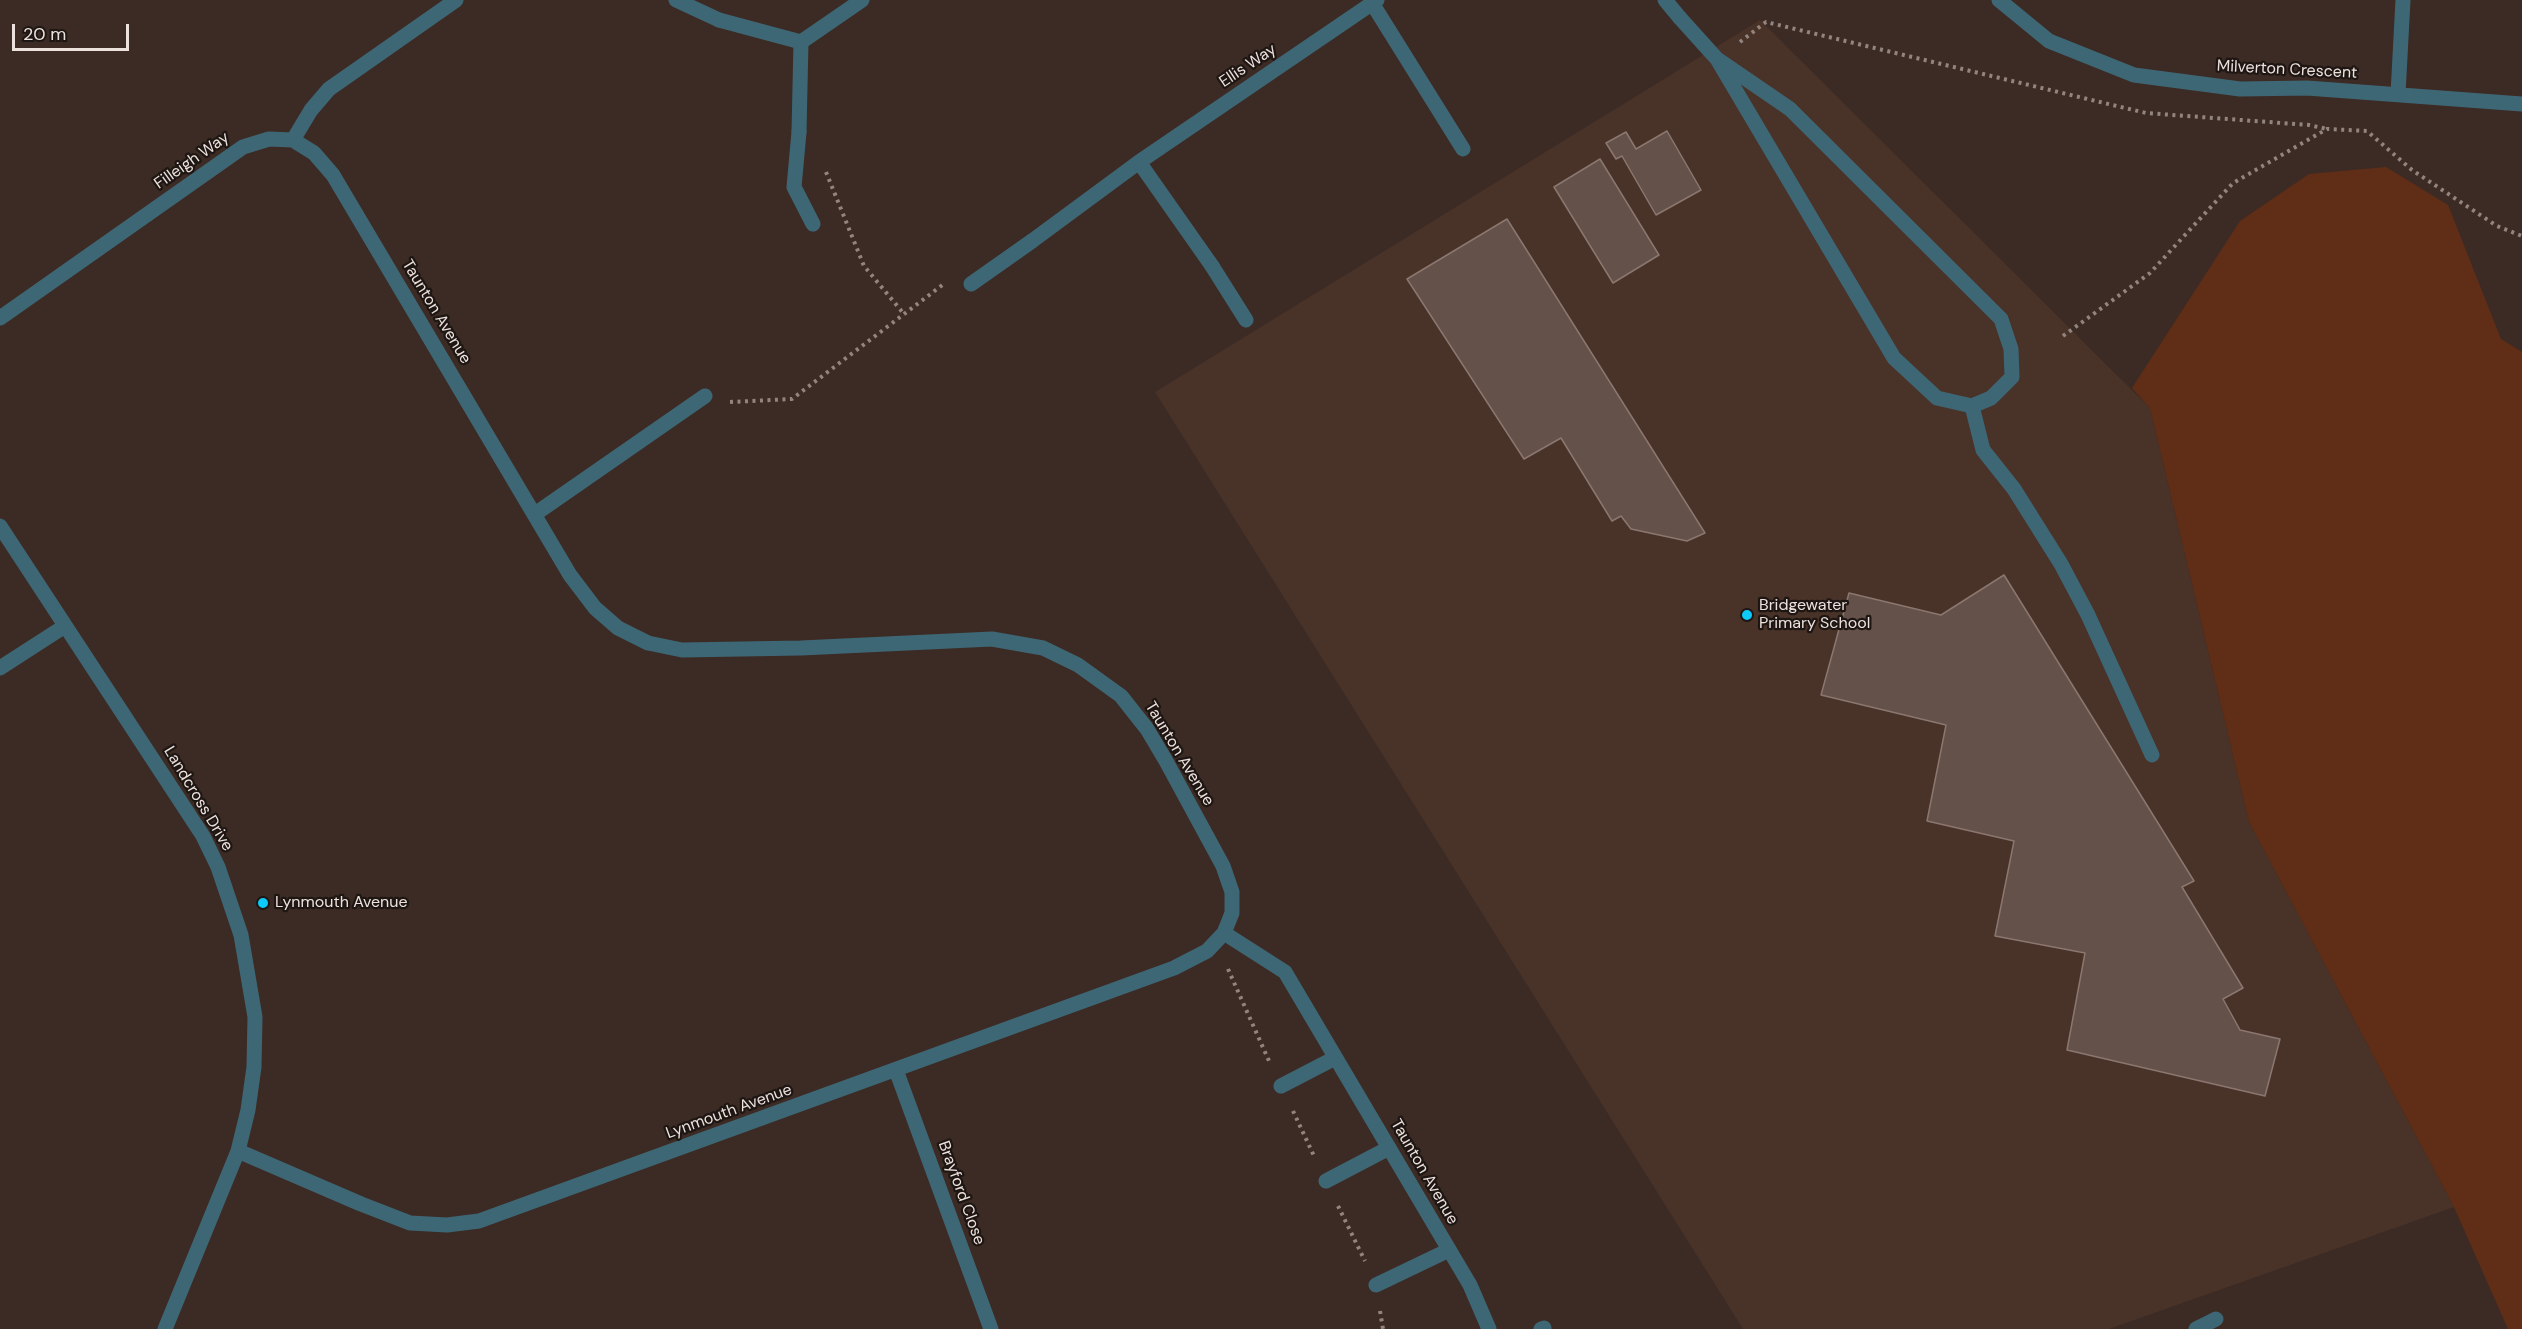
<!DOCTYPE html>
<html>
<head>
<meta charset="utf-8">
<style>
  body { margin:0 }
  #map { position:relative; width:2522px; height:1329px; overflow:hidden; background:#3c2b24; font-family:"DM Sans",sans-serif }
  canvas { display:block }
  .scale { position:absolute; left:12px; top:24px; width:117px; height:27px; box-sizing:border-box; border:3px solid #ede1dd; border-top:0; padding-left:8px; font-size:18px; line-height:21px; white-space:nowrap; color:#ede1dd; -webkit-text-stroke:4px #1d1612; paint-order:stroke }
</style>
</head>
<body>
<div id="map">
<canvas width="2522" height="1329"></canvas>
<div class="scale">20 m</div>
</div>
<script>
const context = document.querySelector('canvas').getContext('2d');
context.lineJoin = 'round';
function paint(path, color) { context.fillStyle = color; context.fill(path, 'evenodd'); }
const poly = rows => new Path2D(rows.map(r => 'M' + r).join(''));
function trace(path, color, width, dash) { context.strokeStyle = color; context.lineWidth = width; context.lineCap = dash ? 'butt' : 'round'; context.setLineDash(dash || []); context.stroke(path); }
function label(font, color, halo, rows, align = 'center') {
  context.font = font + ' "DM Sans",sans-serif'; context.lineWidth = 4.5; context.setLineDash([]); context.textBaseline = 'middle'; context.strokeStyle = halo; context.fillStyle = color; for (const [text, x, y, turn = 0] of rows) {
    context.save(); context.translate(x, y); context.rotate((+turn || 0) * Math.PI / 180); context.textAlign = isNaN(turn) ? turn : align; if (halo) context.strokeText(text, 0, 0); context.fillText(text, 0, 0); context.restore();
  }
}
const built = poly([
  [1760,20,2150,408,2249,822,2454,1207,2109,1329,1743,1329,1155,392]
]);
const green = poly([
  [2386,167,2448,205,2501,339,2522,352,2522,1329,2508,1329,2454,1207,2249,822,2150,408,2132,388,2240,221,2309,174]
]);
const building = poly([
  [1667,131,1701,190,1656,215,1622,156,1616,159,1606,143,1626,132,1636,149,1667,131],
  [1600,159,1659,255,1613,283,1554,187,1600,159],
  [1507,219,1705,533,1687,541,1631,529,1621,516,1612,521,1561,438,1524,459,1407,279,1507,219],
  [2004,575,2194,881,2182,887,2243,988,2223,999,2240,1030,2280,1039,2265,1096,2067,1050,2085,953,1995,936,2014,841,1927,821,1946,725,1821,695,1849,593,1941,615,2004,575]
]);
const path = poly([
  [1740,42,1766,22,2146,113,2309,125,2327,129],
  [826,172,864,266,904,314],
  [2063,336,2150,273,2233,183,2327,129,2367,131,2412,170,2497,226,2522,236],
  [730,402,792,399,945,283],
  [1228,969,1269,1061],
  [1293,1111,1314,1156],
  [1338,1206,1365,1261],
  [1380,1311,1383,1329]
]);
const service = poly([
  [676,0,719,20],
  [1372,3,1463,149],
  [1680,18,1717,59,1894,358,1937,398,1972,406,1991,398,2012,377,2011,349,2001,319,1790,109,1717,59],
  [799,132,794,187,813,224],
  [1212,266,1246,320],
  [971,284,1032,241],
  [1972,406,1983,450,2014,489,2061,564,2088,615,2152,755],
  [1281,1086,1335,1058],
  [1326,1181,1389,1148],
  [1376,1285,1449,1250],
  [2196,1329,2216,1319]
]);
const minor = poly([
  [1665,0,1680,18],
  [1999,0,2049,41,2134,75,2240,89,2307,88,2522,104],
  [719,20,801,42,799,132],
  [801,42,862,0],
  [2398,94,2403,0],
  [293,140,314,153,333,175,570,575,595,608,618,628,648,643,682,650,801,648,992,639,1043,648,1078,665,1121,696,1147,729,1166,761,1223,866,1232,892,1232,913,1224,933,1285,972,1470,1285,1489,1329],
  [1139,162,1212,266],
  [1032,241,1139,162,1377,0],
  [0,318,243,147,269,139,293,140,311,110,329,89,456,0],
  [535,514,705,396],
  [0,526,203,836,218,867,241,935,255,1017,254,1067,248,1110,238,1151,165,1329],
  [0,668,65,626],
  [896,1070,991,1329],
  [238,1151,361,1204,410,1223,447,1225,479,1221,1174,968,1207,951,1224,933],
  [1541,1329,1544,1328]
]);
const markers = [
  [1747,615,6,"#0ccafa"],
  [263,903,6,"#0ccafa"]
];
const streetNames = [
  ["Ellis Way",1248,66,-34],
  ["Milverton Crescent",2287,70,3],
  ["Filleigh Way",192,161,-35],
  ["Taunton Avenue",436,312,59],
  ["Taunton Avenue",1179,754,59],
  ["Landcross Drive",198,799,59],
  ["Lynmouth Avenue",729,1112,-20],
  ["Taunton Avenue",1424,1172,60],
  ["Brayford Close",961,1193,70]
];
const poiNames = [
  ["Bridgewater",1759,606],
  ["Primary School",1759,624],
  ["Lynmouth Avenue",275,903]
];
paint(built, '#493228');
paint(green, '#602d17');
paint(building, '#64514a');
trace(building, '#8b776f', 1.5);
trace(path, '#92847e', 4, [3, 4.5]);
trace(service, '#3e6776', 15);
trace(minor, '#3e6776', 15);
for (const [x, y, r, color] of markers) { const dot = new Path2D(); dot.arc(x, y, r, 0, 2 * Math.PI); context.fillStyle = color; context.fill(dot); trace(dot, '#1d1612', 2); }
label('16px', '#ede1dd', '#1d1612', streetNames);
label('16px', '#ede1dd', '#1d1612', poiNames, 'left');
</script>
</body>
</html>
